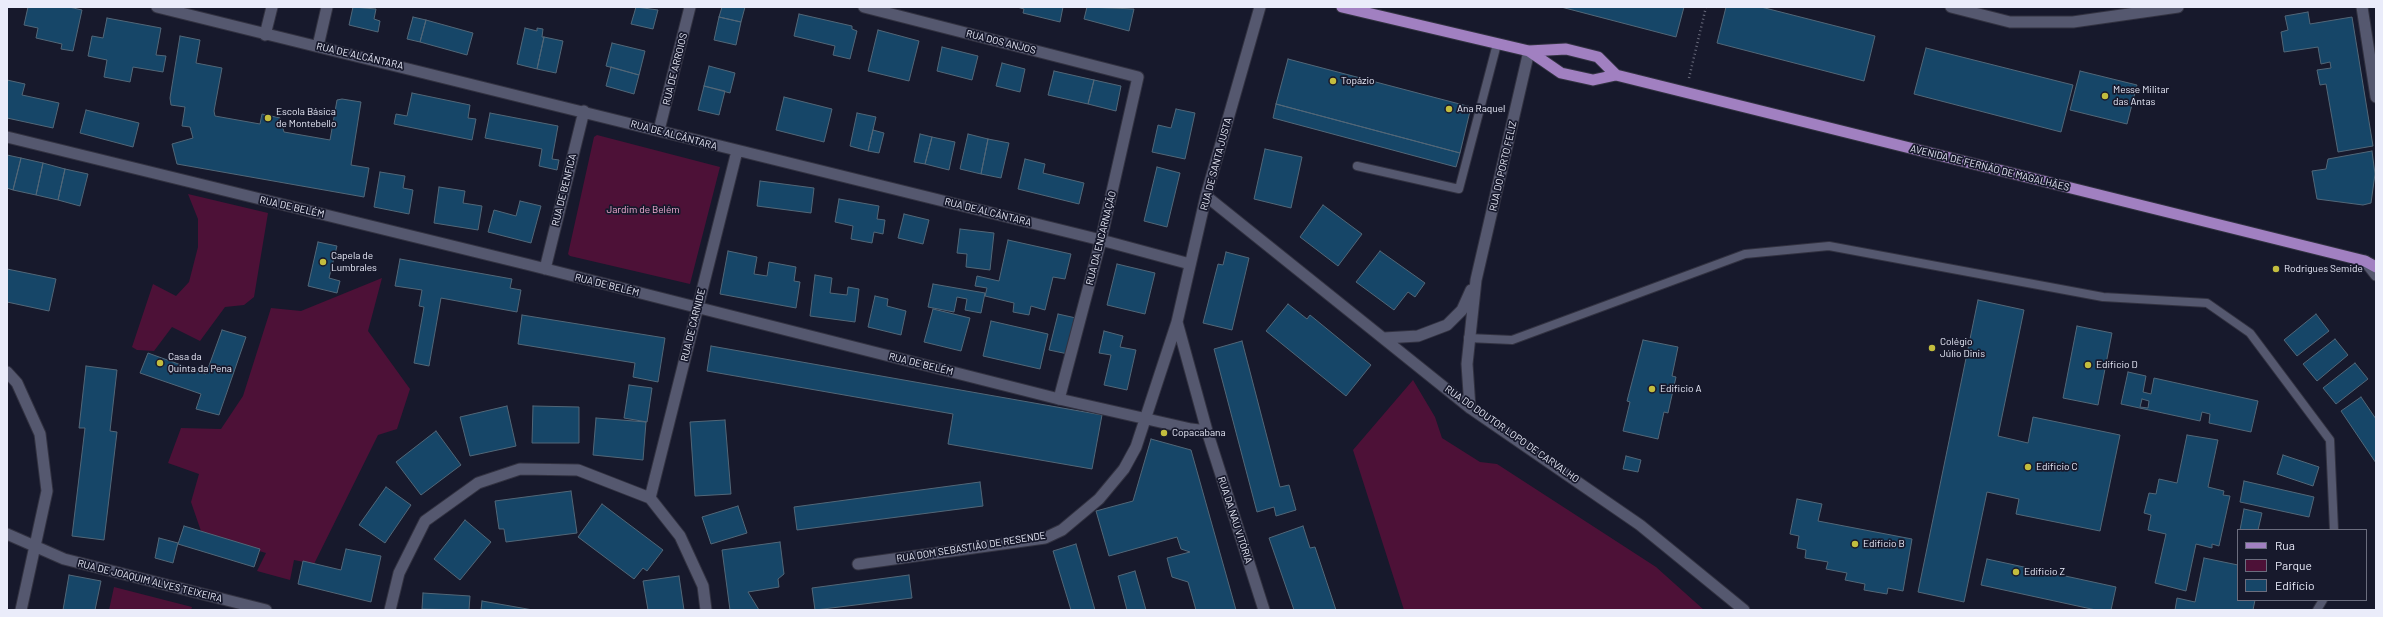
<!DOCTYPE html>
<html>
<head>
<meta charset="utf-8">
<style>
  body { margin:0 }
  #map { position:relative; width:2383px; height:617px; overflow:hidden; background:#17192c; font-family:Barlow,sans-serif }
  canvas { display:block }
  .frame { position:absolute; inset:0; border:8px solid #eaecfa; pointer-events:none }
  .legend { position:absolute; left:2237px; top:529px; width:130px; height:72px; box-sizing:border-box; background:#17192c; border:1px solid #6b6d7e; margin:0; padding:5px 7px; list-style:none; font-size:12px; color:#eaecfa }
  .legend li { display:flex; align-items:center; gap:8px; height:20px }
  .legend b { width:20px; border:1px solid #6b6d7e }
</style>
</head>
<body>
<div id="map">
<canvas width="2383" height="617"></canvas>
<div class="frame"></div>
<ul class="legend">
<li><b style="height:5px;background:#a180c1"></b>Rua</li>
<li><b style="height:11px;background:#4d1137"></b>Parque</li>
<li><b style="height:11px;background:#164668"></b>Edifício</li>
</ul>
</div>
<script>
const context = document.querySelector('canvas').getContext('2d');
context.lineJoin = 'round';
function paint(path, color) { context.fillStyle = color; context.fill(path, 'evenodd'); }
const poly = rows => new Path2D(rows.map(r => 'M' + r).join(''));
function trace(path, color, width, dash) { context.strokeStyle = color; context.lineWidth = width; context.lineCap = dash ? 'butt' : 'round'; context.setLineDash(dash || []); context.stroke(path); }
function label(font, color, halo, rows, align = 'center') {
  context.font = font + ' Barlow,sans-serif'; context.lineWidth = 3.5; context.setLineDash([]); context.textBaseline = 'middle'; context.strokeStyle = halo; context.fillStyle = color; for (const [text, x, y, turn = 0] of rows) {
    context.save(); context.translate(x, y); context.rotate((+turn || 0) * Math.PI / 180); context.textAlign = isNaN(turn) ? turn : align; if (halo) context.strokeText(text, 0, 0); context.fillText(text, 0, 0); context.restore();
  }
}
const green = poly([
  [597,135,720,167,690,284,570,256,568,254,594,137],
  [188,194,268,213,254,297,244,305,225,307,200,341,172,327,154,351,137,350,132,347,153,284,176,296,189,282,198,247,198,219],
  [382,278,368,331,410,389,397,429,378,435,314,564,294,560,290,580,257,571,266,553,202,534,191,502,199,474,168,463,181,428,221,429,243,396,271,308,301,311],
  [1413,380,1435,417,1442,438,1480,462,1497,464,1656,567,1704,610,1404,610,1353,450],
  [114,587,192,607,191,610,109,610]
]);
const building = poly([
  [28,7,69,7,82,10,73,51,61,49,62,44,36,38,38,28,24,25,28,7],
  [353,7,376,9,374,19,380,21,378,32,349,25,353,7],
  [636,7,658,10,653,29,631,24,636,7],
  [722,7,745,7,741,22,719,17,722,7],
  [1017,7,1063,7,1060,22,1023,13,1024,9,1017,7],
  [1087,7,1134,9,1129,31,1084,19,1087,7],
  [1561,7,1684,7,1676,37,1561,7],
  [1726,7,1761,7,1875,36,1864,81,1717,43,1726,7],
  [2308,12,2310,24,2352,17,2373,146,2338,152,2326,84,2320,85,2317,70,2331,68,2330,62,2321,64,2318,47,2284,52,2281,32,2288,30,2285,16,2308,12],
  [799,14,852,26,852,29,857,31,850,59,833,55,835,46,794,36,799,14],
  [413,17,426,20,420,42,407,39,413,17],
  [719,17,741,22,736,45,714,40,719,17],
  [107,18,161,28,156,55,166,56,163,72,133,67,130,82,104,77,107,60,88,56,92,36,103,38,107,18],
  [426,20,473,33,467,55,420,42,426,20],
  [525,28,537,31,537,28,543,29,542,37,544,37,537,69,517,64,525,28],
  [878,30,919,41,909,81,868,71,878,30],
  [180,36,200,40,196,63,222,68,214,111,215,116,260,124,262,114,280,118,284,132,330,140,337,100,342,99,361,102,351,165,369,168,364,197,177,164,172,144,193,138,190,127,182,126,185,107,171,105,170,98,180,36],
  [544,37,563,41,556,73,537,69,544,37],
  [612,43,645,51,639,75,606,66,612,43],
  [942,47,978,56,972,80,937,71,942,47],
  [1926,48,2073,85,2061,132,1914,94,1926,48],
  [1288,59,1471,107,1460,153,1276,104,1288,59],
  [1002,63,1025,69,1020,92,996,86,1002,63],
  [709,66,735,73,730,93,704,86,709,66],
  [611,67,639,75,634,94,606,86,611,67],
  [1054,71,1094,80,1088,104,1048,95,1054,71],
  [2080,71,2137,85,2127,124,2070,110,2080,71],
  [7,80,25,84,22,95,59,103,53,128,7,118,7,80],
  [1094,80,1121,86,1116,111,1088,104,1094,80],
  [704,86,725,91,719,115,698,110,704,86],
  [412,93,470,105,468,118,476,119,472,140,394,124,396,114,407,116,412,93],
  [784,97,832,109,824,142,776,130,784,97],
  [1276,104,1460,153,1456,167,1273,118,1276,104],
  [1176,109,1195,113,1185,159,1152,152,1158,125,1171,128,1176,109],
  [86,110,139,123,133,147,80,133,86,110],
  [490,113,558,126,552,159,559,160,557,170,539,166,542,149,485,138,490,113],
  [857,113,876,117,868,151,850,146,857,113],
  [873,130,884,133,879,153,868,151,873,130],
  [920,134,932,137,925,164,914,162,920,134],
  [968,134,988,139,981,174,960,169,968,134],
  [932,137,955,142,949,170,925,164,932,137],
  [988,139,1009,143,1001,178,981,174,988,139],
  [1265,149,1302,157,1291,208,1254,199,1265,149],
  [2372,151,2375,174,2371,203,2363,205,2317,199,2312,171,2326,169,2328,159,2372,151],
  [7,155,21,158,13,190,7,188,7,155],
  [21,158,43,163,36,195,13,190,21,158],
  [1025,159,1045,164,1043,173,1084,183,1079,204,1018,189,1025,159],
  [43,163,65,169,58,200,36,195,43,163],
  [1157,167,1180,173,1167,227,1144,221,1157,167],
  [65,169,88,174,80,206,58,200,65,169],
  [380,172,405,176,403,188,413,190,409,214,374,207,380,172],
  [760,181,814,188,811,213,757,206,760,181],
  [439,187,465,191,463,203,482,206,478,230,434,223,439,187],
  [839,199,879,206,877,219,885,220,883,234,874,232,872,243,851,239,853,226,835,222,839,199],
  [520,201,541,206,531,243,488,232,494,210,516,216,520,201],
  [1323,205,1362,234,1338,266,1300,237,1323,205],
  [904,214,929,220,923,244,898,238,904,214],
  [960,229,994,233,990,270,966,267,967,254,957,253,960,229],
  [1008,240,1071,254,1065,279,1053,277,1045,310,1031,306,1029,315,1013,312,1014,303,985,296,987,288,975,286,977,276,999,281,1008,240],
  [318,242,337,246,329,278,340,281,337,293,308,286,318,242],
  [728,251,757,257,754,274,767,276,769,262,796,267,794,281,800,282,796,308,720,294,728,251],
  [1380,251,1425,283,1415,297,1408,292,1394,310,1356,282,1380,251],
  [1226,252,1249,258,1232,330,1203,323,1218,264,1223,265,1226,252],
  [400,259,512,279,510,288,521,290,517,312,441,298,429,366,414,363,424,307,419,306,422,290,395,286,400,259],
  [1117,264,1155,273,1145,314,1107,305,1117,264],
  [7,269,56,279,49,311,7,302,7,269],
  [815,275,832,278,830,293,847,295,848,287,859,289,855,322,810,316,815,275],
  [933,284,985,293,981,313,965,310,967,299,957,297,954,312,928,307,933,284],
  [875,296,888,299,887,306,906,311,901,335,868,327,875,296],
  [1978,300,2024,310,1998,436,2028,443,2033,417,2120,435,2100,531,2016,514,2019,499,1987,492,1964,602,1918,592,1978,300],
  [1288,304,1307,319,1310,315,1371,365,1346,396,1266,331,1288,304],
  [933,309,970,318,961,351,924,342,933,309],
  [1058,314,1076,318,1068,354,1049,350,1058,314],
  [2316,314,2329,331,2297,356,2284,340,2316,314],
  [522,315,665,338,658,382,633,377,635,363,518,344,522,315],
  [991,321,1048,334,1040,369,983,356,991,321],
  [2077,326,2112,333,2098,405,2063,398,2077,326],
  [222,330,246,337,219,415,196,409,201,394,140,373,148,353,206,374,222,330],
  [1104,331,1123,336,1120,347,1136,350,1127,390,1104,385,1111,355,1099,353,1104,331],
  [2335,339,2348,355,2317,381,2303,364,2335,339],
  [1643,340,1678,347,1672,376,1676,377,1668,413,1664,412,1658,439,1623,431,1630,402,1627,401,1643,340],
  [1242,341,1280,487,1289,485,1296,510,1276,516,1274,507,1257,512,1214,349,1242,341],
  [711,346,1102,415,1092,469,948,444,953,414,707,371,711,346],
  [2355,363,2368,379,2336,404,2323,388,2355,363],
  [86,366,117,370,110,431,117,432,104,540,72,536,85,428,79,428,86,366],
  [2128,372,2146,376,2143,392,2151,394,2154,378,2258,401,2251,432,2209,423,2210,414,2202,412,2200,421,2121,404,2128,372],
  [2142,399,2149,401,2148,408,2140,407,2142,399],
  [629,385,652,388,647,422,624,418,629,385],
  [2361,397,2376,419,2376,463,2341,411,2361,397],
  [507,406,516,446,470,456,460,417,507,406],
  [533,406,579,407,579,443,532,443,533,406],
  [596,418,646,422,643,460,593,455,596,418],
  [725,420,731,494,695,496,690,422,725,420],
  [436,431,461,465,421,495,396,462,436,431],
  [2187,435,2218,440,2208,487,2224,491,2223,495,2230,496,2219,546,2212,544,2212,548,2196,544,2186,591,2155,583,2166,534,2148,530,2151,515,2144,513,2149,493,2156,494,2159,479,2177,483,2187,435],
  [1151,439,1191,450,1236,610,1196,610,1188,582,1172,577,1167,558,1190,552,1181,549,1177,537,1109,556,1096,511,1133,501,1151,439],
  [2283,455,2319,467,2313,486,2277,474,2283,455],
  [1626,456,1641,460,1638,472,1623,469,1626,456],
  [2244,481,2314,497,2309,517,2240,502,2244,481],
  [980,482,983,506,797,530,794,507,980,482],
  [386,487,411,505,385,543,359,525,386,487],
  [571,491,577,533,506,542,504,529,499,529,495,501,571,491],
  [1797,499,1822,504,1818,521,1912,539,1903,591,1888,588,1887,594,1864,590,1865,584,1845,580,1847,573,1826,569,1828,562,1805,558,1806,550,1797,548,1799,536,1790,534,1797,499],
  [602,504,663,550,647,571,643,568,634,579,578,537,602,504],
  [738,506,747,533,711,544,702,517,738,506],
  [2244,509,2262,513,2258,530,2240,530,2244,509],
  [465,520,491,542,460,580,434,559,465,520],
  [184,526,260,549,254,567,178,544,184,526],
  [1303,526,1310,548,1315,547,1336,610,1294,610,1269,538,1303,526],
  [159,538,178,543,173,563,155,558,159,538],
  [780,542,784,574,778,579,779,587,748,592,759,610,730,610,722,550,780,542],
  [1076,544,1095,610,1071,610,1053,551,1076,544],
  [346,549,381,556,371,602,298,584,303,561,341,570,346,549],
  [2204,558,2238,565,2238,600,2255,600,2253,610,2175,610,2177,598,2195,602,2204,558],
  [1987,559,2116,587,2111,610,2096,610,1981,585,1987,559],
  [1135,571,1146,610,1127,610,1118,576,1135,571],
  [69,575,101,581,95,610,63,610,69,575],
  [909,575,912,598,815,610,812,588,909,575],
  [679,576,684,610,648,610,643,581,679,576],
  [423,593,470,596,469,610,422,609,423,593],
  [482,601,533,610,481,610,482,601]
]);
const path = poly([
  [1689,78,1706,7]
]);
const service = poly([
  [1357,166,1459,189,1497,44],
  [1468,338,1512,340,1745,254,1829,246,2103,297,2207,303,2250,333,2330,440,2334,530],
  [2317,610,2323,600]
]);
const pedestrian = poly([
  [1059,399,1101,240]
]);
const minor = poly([
  [157,7,1101,240,1190,264],
  [864,7,1138,77,1101,240],
  [1951,7,2010,22,2073,22,2178,7],
  [2362,7,2376,97],
  [265,35,272,7],
  [318,46,327,7],
  [659,130,690,7],
  [7,137,530,265,1059,399,1191,429,1207,431],
  [1206,196,1470,408,1640,525,1744,610],
  [2365,261,2376,275],
  [545,269,584,111],
  [1177,322,1207,431,1264,610],
  [1384,338,1418,336,1447,325,1462,310,1471,290],
  [7,372,17,383,40,434,47,491,21,610],
  [1470,408,1467,364,1476,280,1529,51],
  [650,498,737,151],
  [7,534,64,559,266,610],
  [858,564,1045,538,1062,530,1099,499,1124,469,1136,447,1177,322,1206,196,1260,7],
  [390,610,399,573,425,521,478,483,520,469,578,470,650,498,680,536,703,586,706,610]
]);
const primary = poly([
  [1342,7,1529,51,1566,49,1598,57,1616,75],
  [1529,51,1561,73,1593,80,1616,75,2365,261,2376,267]
]);
const markers = [
  [1333,81,4,"#c3bd3e"],
  [2105,96,4,"#c3bd3e"],
  [1449,109,4,"#c3bd3e"],
  [268,118,4,"#c3bd3e"],
  [323,262,4,"#c3bd3e"],
  [2276,269,4,"#c3bd3e"],
  [1932,348,4,"#c3bd3e"],
  [160,363,4,"#c3bd3e"],
  [2088,365,4,"#c3bd3e"],
  [1652,389,4,"#c3bd3e"],
  [1164,433,4,"#c3bd3e"],
  [2028,467,4,"#c3bd3e"],
  [1855,544,4,"#c3bd3e"],
  [2016,572,4,"#c3bd3e"]
];
const streetNames = [
  ["RUA DOS ANJOS",1001,42,14],
  ["RUA DE ALCÂNTARA",360,56,13],
  ["RUA DE ARROIOS",675,69,-76],
  ["RUA DE ALCÂNTARA",674,135,15],
  ["RUA DE SANTA JUSTA",1216,164,-75],
  ["RUA DO PORTO FELIZ",1503,166,-77],
  ["AVENIDA DE FERNÃO DE MAGALHÃES",1990,168,14],
  ["RUA DE BENFICA",564,190,-76],
  ["RUA DE BELÉM",292,207,13],
  ["RUA DE ALCÂNTARA",988,212,14],
  ["RUA DA ENCARNAÇÃO",1101,238,-76],
  ["RUA DE BELÉM",607,285,14],
  ["RUA DE CARNIDE",693,325,-76],
  ["RUA DE BELÉM",921,364,14],
  ["RUA DO DOUTOR LOPO DE CARVALHO",1512,434,35],
  ["RUA DA NAU VITÓRIA",1235,520,72],
  ["RUA DOM SEBASTIÃO DE RESENDE",971,547,-9],
  ["RUA DE JOAQUIM ALVES TEIXEIRA",150,581,14]
];
const poiNames = [
  ["Topázio",1341,81],
  ["Messe Militar",2113,90],
  ["das Antas",2113,102],
  ["Ana Raquel",1457,109],
  ["Escola Básica",276,112],
  ["de Montebello",276,124],
  ["Capela de",331,256],
  ["Lumbrales",331,268],
  ["Rodrigues Semide",2284,269],
  ["Colégio",1940,342],
  ["Júlio Dinis",1940,354],
  ["Casa da",168,357],
  ["Quinta da Pena",168,369],
  ["Edificio D",2096,365],
  ["Edificio A",1660,389],
  ["Copacabana",1172,433],
  ["Edificio C",2036,467],
  ["Edificio B",1863,544],
  ["Edificio Z",2024,572]
];
const parkNames = [
  ["Jardim de Belém",643,210]
];
paint(green, '#4d1137');
paint(building, '#164668');
trace(building, '#526778', 1);
trace(service, '#323241', 10);
trace(pedestrian, '#323241', 13);
trace(minor, '#323241', 13);
trace(primary, '#323241', 13);
trace(path, '#6a6c7d', 2.5, [1, 3]);
trace(service, '#55586f', 8);
trace(pedestrian, '#55586f', 11);
trace(minor, '#55586f', 11);
trace(primary, '#a180c1', 11);
for (const [x, y, r, color] of markers) { const dot = new Path2D(); dot.arc(x, y, r, 0, 2 * Math.PI); context.fillStyle = color; context.fill(dot); trace(dot, '#17192c', 1.5); }
label('10px', '#eaecfa', '#17192c', streetNames);
label('10px', '#eaecfa', '#17192c', poiNames, 'left');
label('10px', '#f5afd5', '#17192c', parkNames);
</script>
</body>
</html>
